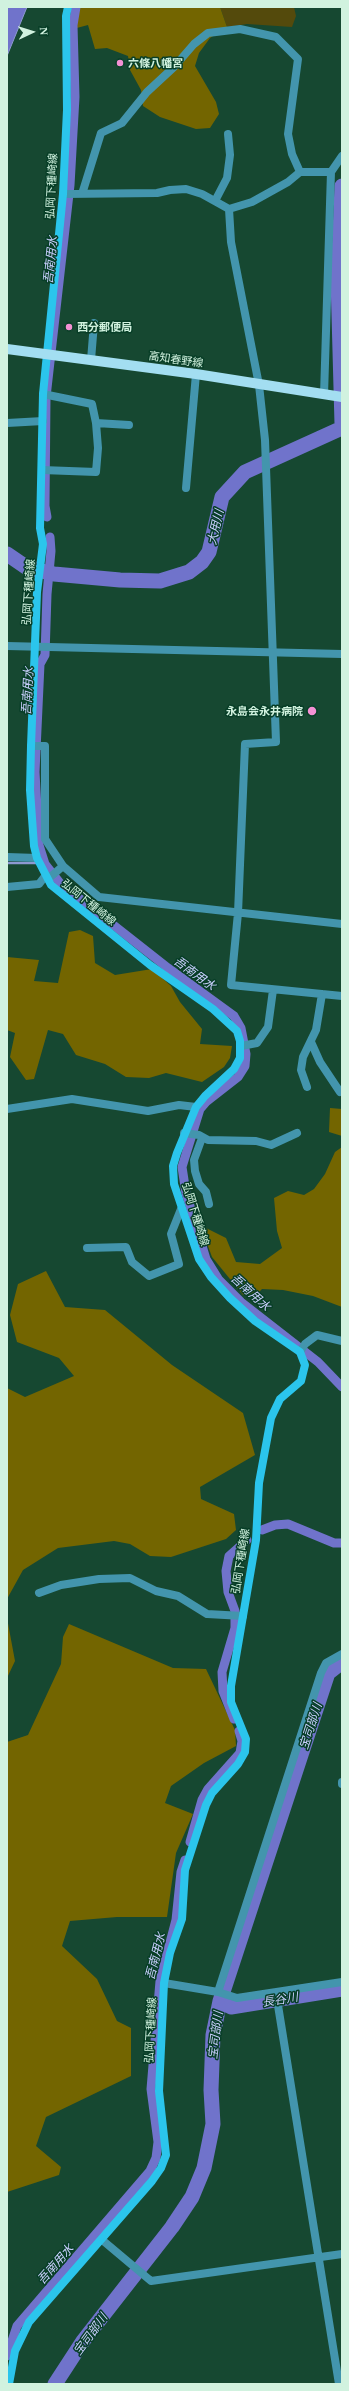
<!DOCTYPE html>
<html>
<head>
<meta charset="utf-8">
<style>
  body { margin:0 }
  #map { position:relative; width:349px; height:2391px; overflow:hidden; background:#164831; font-family:Georgia,serif }
  canvas { display:block }
  .frame { position:absolute; inset:0; border:8px solid #d1f2df; pointer-events:none }
  .north { position:absolute; left:12px; top:12px; width:40px; height:40px; -webkit-text-stroke:3px #073e27; paint-order:stroke; rotate:86deg; font-size:11px; font-weight:700; line-height:16px; text-align:center; color:#d1f2df }
  .north::after { content:''; display:block; margin:auto; width:14px; height:18px; background:#d1f2df; clip-path:polygon(50% 0,100% 100%,50% 72%,0 100%) }
</style>
</head>
<body>
<div id="map">
<canvas width="349" height="2391"></canvas>
<div class="frame"></div>
<div class="north">N</div>
</div>
<script>
const context = document.querySelector('canvas').getContext('2d');
context.lineJoin = 'round';
function paint(path, color) { context.fillStyle = color; context.fill(path, 'evenodd'); }
const poly = rows => new Path2D(rows.map(r => 'M' + r).join(''));
function trace(path, color, width, dash) { context.strokeStyle = color; context.lineWidth = width; context.lineCap = dash ? 'butt' : 'round'; context.setLineDash(dash || []); context.stroke(path); }
function label(font, color, halo, rows, align = 'center') {
  context.font = font + ' Georgia,"Noto Sans JP",serif'; context.lineWidth = 3; context.setLineDash([]); context.textBaseline = 'middle'; context.strokeStyle = halo; context.fillStyle = color; for (const [text, x, y, turn = 0] of rows) {
    context.save(); context.translate(x, y); context.rotate((+turn || 0) * Math.PI / 180); context.textAlign = isNaN(turn) ? turn : align; if (halo) context.strokeText(text, 0, 0); context.fillText(text, 0, 0); context.restore();
  }
}
const green = poly([
  [220,7,294,7,296,16,292,27,247,24,227,27]
]);
const forest = poly([
  [77,7,220,7,227,27,210,38,199,53,195,66,216,102,219,114,210,128,196,129,160,117,143,106,141,90,130,70,128,56,107,48,95,49,88,25,73,29],
  [80,930,93,936,95,963,115,975,152,969,171,986,180,1002,202,1029,200,1044,232,1046,230,1058,224,1067,202,1082,166,1073,149,1078,126,1077,105,1064,76,1055,63,1034,48,1030,34,1079,26,1080,10,1057,15,1033,7,1030,7,957,39,960,34,981,58,983,69,932],
  [330,1108,342,1109,342,1136,329,1132],
  [342,1147,342,1307,313,1296,283,1290,262,1289,255,1296,243,1295,212,1257,205,1238,206,1228,226,1238,236,1262,260,1264,282,1248,277,1231,274,1198,288,1191,304,1195,314,1189,325,1174,335,1152],
  [46,1271,65,1307,105,1310,172,1365,243,1413,255,1455,200,1487,201,1499,234,1514,236,1530,226,1539,171,1557,150,1556,130,1544,114,1541,58,1548,23,1570,7,1599,7,1388,25,1397,74,1376,59,1358,17,1342,10,1315,18,1284],
  [7,1618,15,1661,7,1678],
  [69,1624,173,1668,206,1669,235,1730,236,1746,204,1763,171,1786,165,1803,193,1814,176,1853,167,1917,117,1917,70,1921,62,1946,97,1979,117,2021,131,2028,131,2076,46,2117,36,2146,61,2167,59,2175,7,2192,7,1742,28,1735,61,1664,63,1637]
]);
const water = poly([
  [7,7,27,7,7,56,7,7]
]);
const stream = poly([
  [7,863,37,863]
]);
const canal = poly([
  [47,517,45,506,46,397,70,185,75,97,73,25,76,7],
  [50,537,51,551,47,594,45,655,40,664,35,772,39,845,45,864,60,883,168,968,234,1016,241,1028,246,1054,245,1066,238,1077,206,1102,200,1109,182,1167,186,1193,206,1259,219,1280,241,1302,318,1362,342,1387],
  [262,1530,275,1525,288,1524,334,1543,342,1543],
  [234,1719,223,1691,222,1672,235,1628,235,1611,228,1592,226,1571,229,1556,247,1540],
  [190,1842,202,1800,208,1789,240,1753,242,1741,239,1731],
  [7,2356,17,2326,150,2171,156,2158,158,2142,151,2089,160,1981,176,1920,181,1872,185,1860]
]);
const river = poly([
  [342,186,338,278,342,424],
  [7,554,26,567,54,574,120,580,160,581,189,572,202,562,209,552,222,497,245,472,342,428],
  [220,2001,231,2007,342,1989],
  [55,2384,83,2341,172,2227,192,2197,204,2168,213,2124,211,2090,213,2035,220,2001,328,1673,342,1662]
]);
const minor = poly([
  [63,194,157,193,170,190,186,189,202,194,229,209,252,202,288,182,300,172,331,172,342,156],
  [82,194,101,133,122,123,147,92,174,67,194,44,208,33,240,29,276,37,298,59,288,134,292,154,300,172],
  [215,201,227,178,230,155,228,134],
  [229,209,231,242,259,385,265,440,276,742,245,744,238,913,231,985,342,996],
  [91,360,94,323],
  [43,394,92,404,96,423,129,425],
  [324,395,331,172],
  [7,423,43,421],
  [42,470,96,472,98,448,96,423],
  [186,488,196,374],
  [31,746,45,746,45,839,63,866,99,897,342,924],
  [7,857,37,858],
  [48,879,63,866],
  [7,887,39,884,46,875],
  [311,1042,320,1062,340,1092],
  [241,1046,257,1043,268,1027,273,990],
  [307,1087,301,1070,303,1057,316,1030,322,994],
  [7,1109,72,1099,148,1111,179,1105,196,1107],
  [184,1133,199,1135,208,1140,256,1141,271,1145,297,1133],
  [202,1138,194,1160,195,1171,199,1184,206,1192,209,1204],
  [87,1248,126,1247,132,1262,149,1276,179,1264,171,1234,181,1209],
  [300,1352,305,1344,317,1335,342,1341],
  [39,1593,61,1585,99,1579,130,1578,156,1591,178,1596,207,1614,243,1616],
  [342,1782,342,1784],
  [164,1983,218,1992,237,1998,342,1982],
  [218,1992,321,1673,326,1663,342,1654],
  [276,1993,339,2384],
  [101,2239,151,2281,342,2254]
]);
const tertiary = poly([
  [7,646,342,654]
]);
const secondary = poly([
  [9,2384,15,2351,29,2322,152,2181,161,2168,166,2155,159,2091,164,1983,170,1953,182,1919,185,1870,206,1805,212,1793,238,1764,245,1752,246,1739,231,1702,231,1686,256,1540,259,1483,271,1418,280,1399,301,1381,305,1365,300,1352,255,1321,230,1298,211,1277,199,1259,174,1184,173,1166,177,1153,196,1107,205,1096,234,1069,240,1058,240,1041,237,1031,213,1009,150,965,51,885,37,858,34,846,30,790,31,746,37,592,43,544,40,528,43,394,63,194,67,110,66,16,68,7]
]);
const primary = poly([
  [7,349,196,374,342,397]
]);
const markers = [
  [120,63,4,"#f491d4"],
  [69,327,4,"#f491d4"],
  [312,711,5,"#f491d4"]
];
const poiNames = [
  ["六條八幡宮",128,63],
  ["西分郵便局",77,327],
  ["永島会永井病院",303,711,"right"]
];
const streetNames = [
  ["弘岡下種崎線",51,186,-87],
  ["高知春野線",176,359,8],
  ["弘岡下種崎線",28,592,-86],
  ["弘岡下種崎線",89,902,39],
  ["弘岡下種崎線",196,1214,73],
  ["弘岡下種崎線",240,1561,-81],
  ["弘岡下種崎線",150,2030,-87]
];
const waterNames = [
  ["吾南用水",50,260,-84],
  ["大用川",215,527,-77],
  ["吾南用水",27,691,-87],
  ["吾南用水",195,973,36],
  ["吾南用水",251,1292,42],
  ["宝司部川",310,1726,-72],
  ["吾南用水",155,1956,-76],
  ["長谷川",280,1999,-9],
  ["宝司部川",215,2035,-83],
  ["吾南用水",55,2264,-49],
  ["宝司部川",90,2334,-54]
];
paint(green, '#544a0c');
paint(forest, '#736500');
paint(water, '#7073cb');
trace(water, '#8d99d1', 1);
trace(stream, '#8d99d1', 2.5);
trace(canal, '#7073cb', 9);
trace(river, '#7073cb', 15);
trace(minor, '#4395ad', 8);
trace(tertiary, '#4395ad', 8);
trace(secondary, '#2bc5ec', 8);
trace(primary, '#a3def1', 10);
for (const [x, y, r, color] of markers) { const dot = new Path2D(); dot.arc(x, y, r, 0, 2 * Math.PI); context.fillStyle = color; context.fill(dot); trace(dot, '#073e27', 1.5); }
label('bold 11px', '#d1f2df', '#073e27', poiNames, 'left');
label('11px', '#d1f2df', '#073e27', streetNames);
label('italic 12px', '#c9cffd', '#073e27', waterNames);
</script>
</body>
</html>
